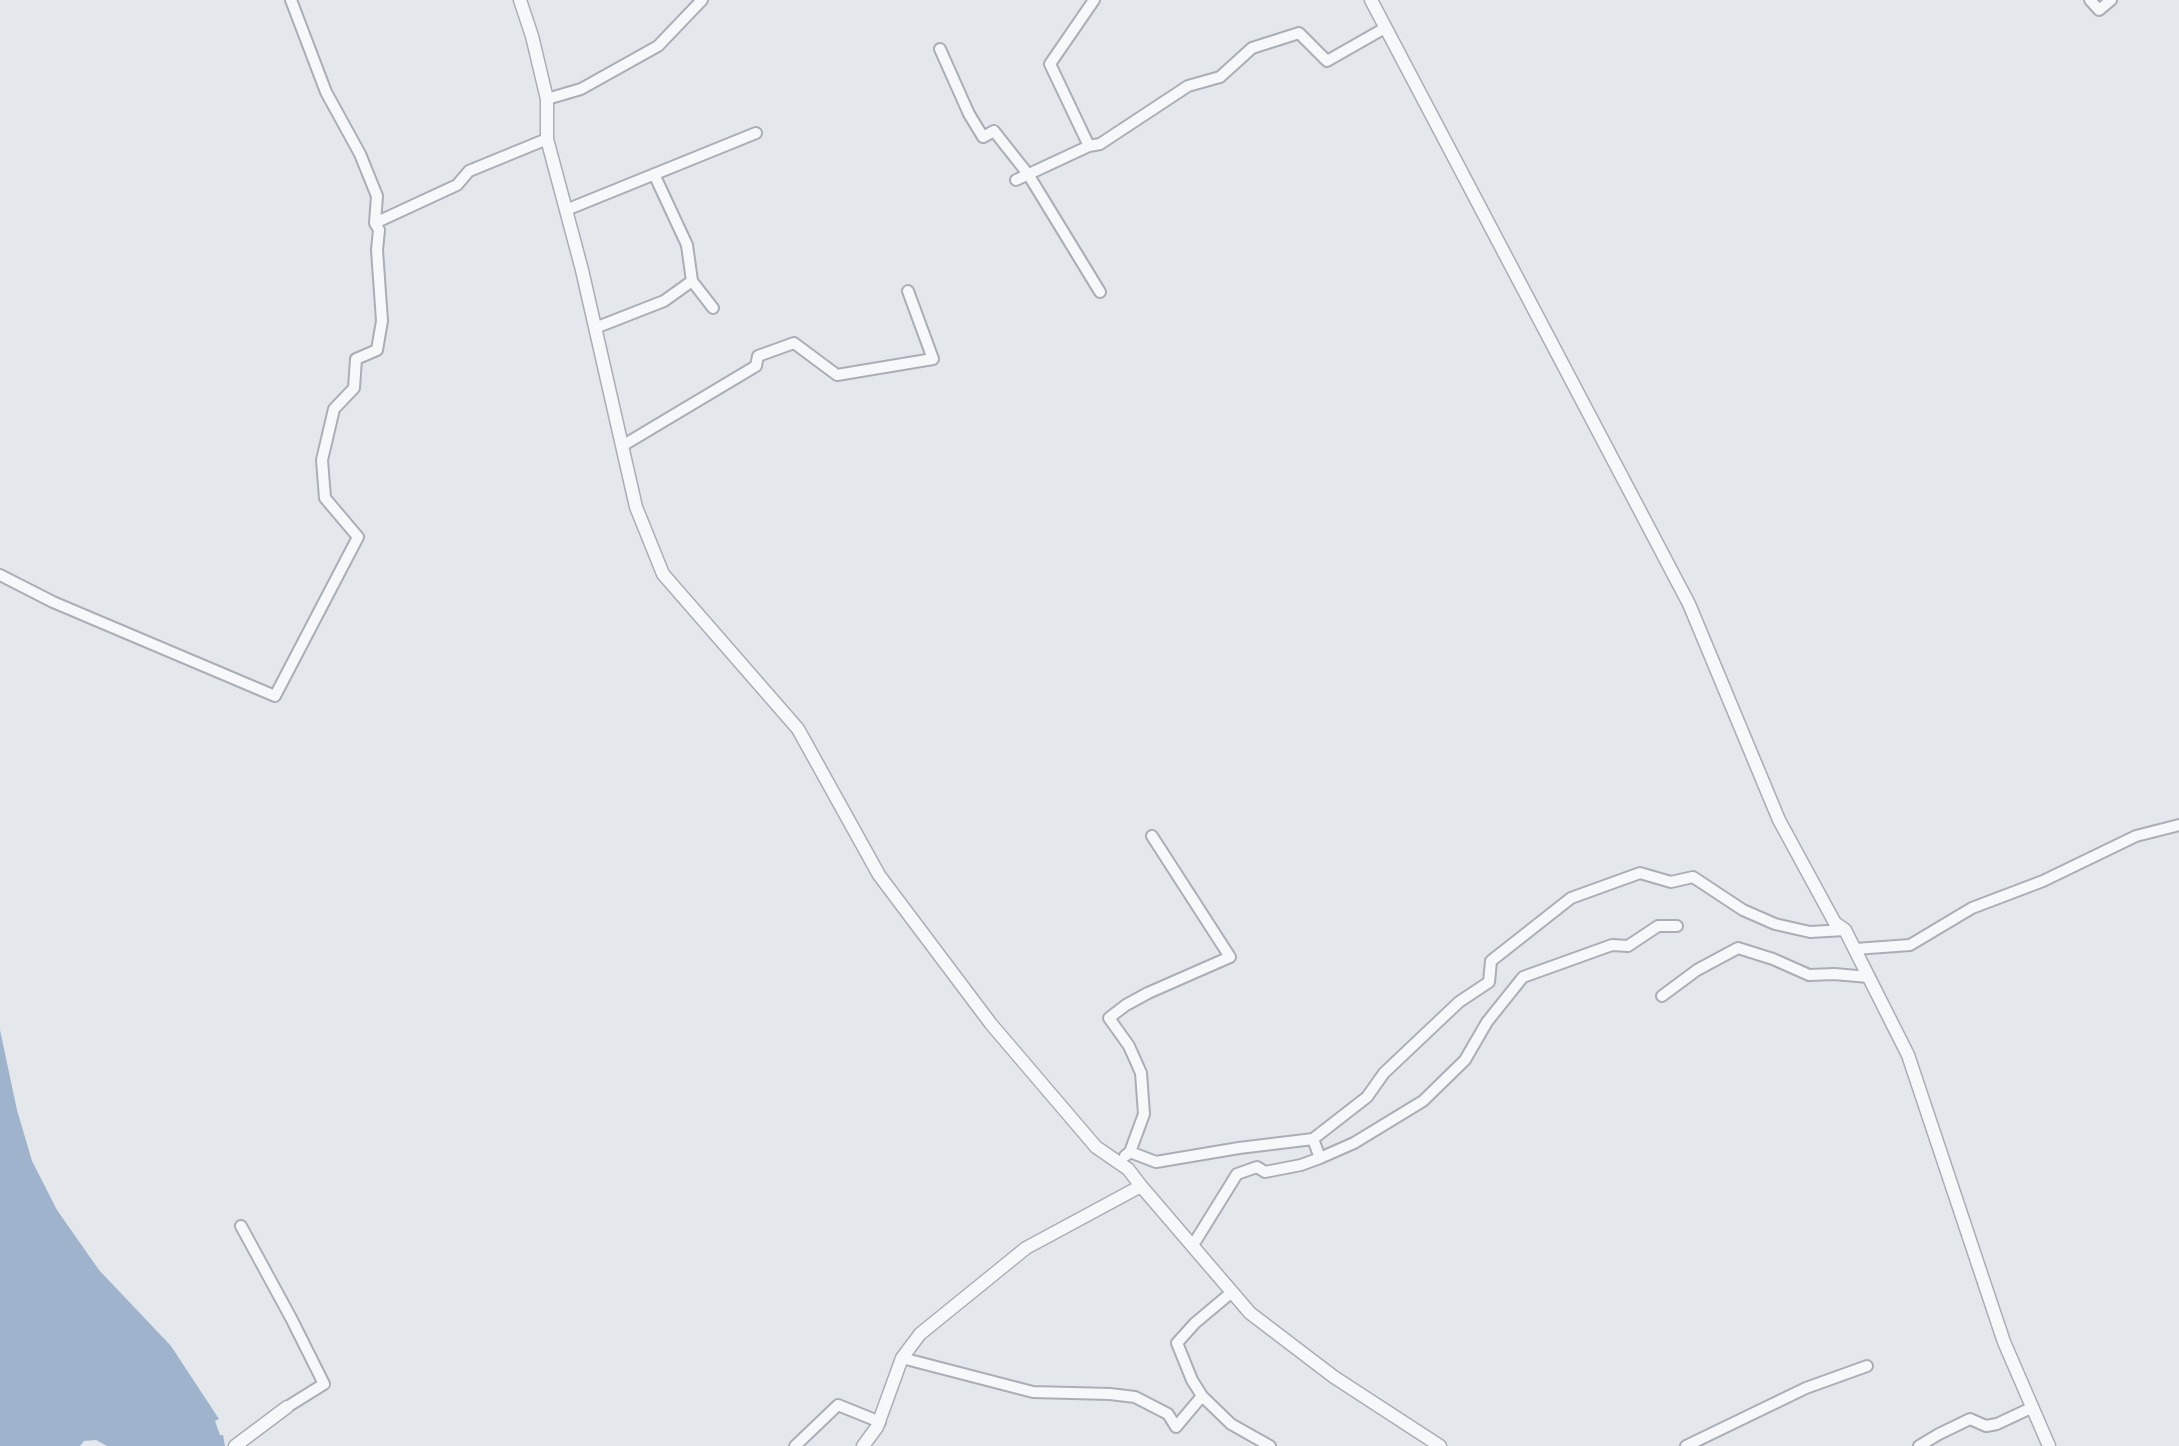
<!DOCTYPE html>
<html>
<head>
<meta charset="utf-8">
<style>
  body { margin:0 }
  canvas { display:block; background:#e4e7ec }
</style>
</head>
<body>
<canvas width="2179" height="1446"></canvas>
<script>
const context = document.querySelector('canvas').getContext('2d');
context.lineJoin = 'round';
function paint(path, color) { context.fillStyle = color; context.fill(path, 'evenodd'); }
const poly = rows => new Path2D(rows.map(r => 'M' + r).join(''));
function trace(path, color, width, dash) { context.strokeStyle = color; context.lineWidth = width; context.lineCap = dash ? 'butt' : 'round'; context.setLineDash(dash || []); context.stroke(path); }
const water = poly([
  [0,1030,17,1110,32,1161,57,1210,99,1270,171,1346,219,1419,215,1421,220,1435,223,1435,225,1446,107,1446,96,1440,84,1441,80,1446,0,1446]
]);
const minor = poly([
  [2090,0,2099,10,2111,0],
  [940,49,969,114,983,137,994,131,1028,174,1100,292],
  [547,99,581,89,658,46,702,0],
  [1089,146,1050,64,1094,0],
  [654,174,687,245,692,281,713,308],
  [1016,180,1089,146,1100,144,1188,86,1220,77,1252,48,1299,33,1327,61,1385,28],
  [566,210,756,133],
  [375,223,457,185,469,171,547,139],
  [595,328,664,301,692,281],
  [622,446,756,366,758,356,794,343,837,375,933,359,908,291],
  [0,575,53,602,275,696,358,537,325,498,322,460,334,409,354,388,356,359,377,350,382,321,377,250,379,230,375,223,377,196,360,154,326,92,291,0],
  [1855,949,1910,945,1972,908,2043,881,2136,836,2179,825],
  [1662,996,1697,970,1738,948,1773,959,1809,975,1834,974,1869,977],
  [1130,1152,1156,1162,1239,1148,1313,1139,1367,1097,1384,1073,1459,1002,1489,982,1491,961,1571,898,1640,873,1671,882,1693,877,1743,910,1775,924,1810,932,1845,930],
  [1125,1156,1130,1152,1144,1114,1141,1073,1129,1046,1109,1018,1126,1005,1148,993,1230,957,1152,836],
  [1320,1158,1354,1143,1423,1101,1465,1060,1487,1022,1523,977,1612,945,1628,946,1658,926,1677,926],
  [241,1226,291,1318,324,1384,287,1407],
  [1193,1245,1237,1174,1257,1167,1265,1172,1301,1165,1320,1158,1313,1139],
  [902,1358,1033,1392,1110,1394,1135,1397,1168,1414,1176,1427,1202,1396,1231,1424,1270,1446],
  [1202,1396,1192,1380,1177,1343,1195,1323,1232,1292],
  [795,1446,838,1405,880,1422],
  [1686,1446,1806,1388,1867,1366],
  [1919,1446,1939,1434,1970,1419,1986,1426,1997,1424,2031,1408]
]);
const tertiary = poly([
  [520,0,532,36,547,99,547,139,582,270,636,507,663,574,798,729,879,875,991,1024,1096,1147,1128,1169,1141,1186,1250,1313,1334,1377,1440,1446],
  [1371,0,1689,604,1779,820,1835,923,1845,930,1908,1055,2004,1342,2049,1446],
  [235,1446,287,1407],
  [863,1446,877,1427,902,1358,920,1334,1026,1248,1141,1186]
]);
paint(water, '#9fb4cc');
trace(minor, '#a9aeb7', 14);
trace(tertiary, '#a9aeb7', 15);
trace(minor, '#f7f8fa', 10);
trace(tertiary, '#f7f8fa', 12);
</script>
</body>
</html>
